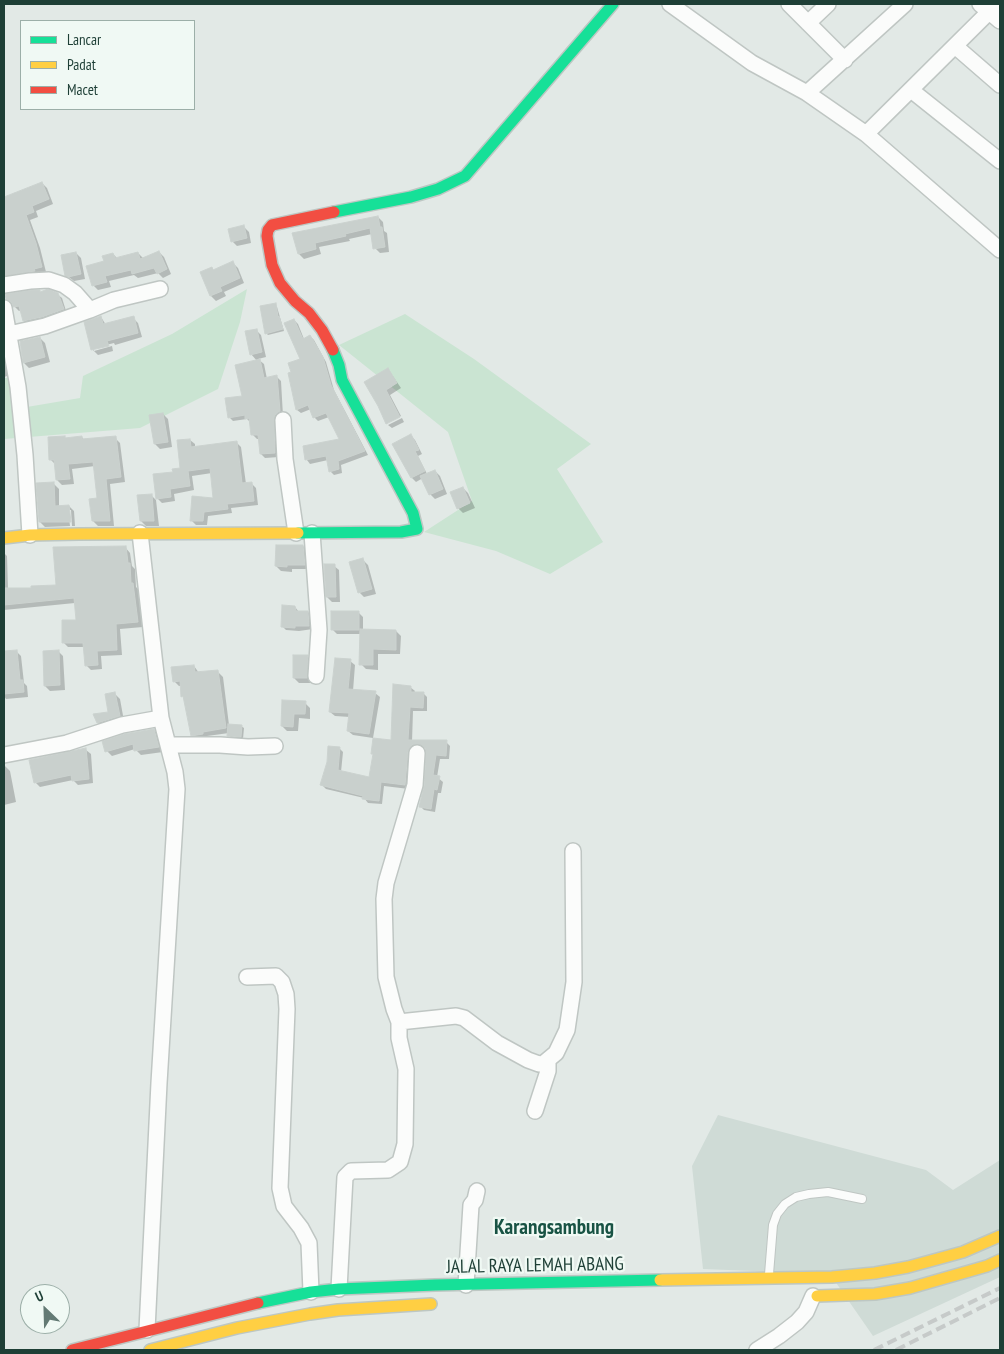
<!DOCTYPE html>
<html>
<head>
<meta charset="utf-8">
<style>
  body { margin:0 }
  #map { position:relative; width:1004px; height:1354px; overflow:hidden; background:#e2e9e6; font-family:"PT Sans Narrow",sans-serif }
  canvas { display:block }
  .frame { position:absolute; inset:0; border:5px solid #1e3f36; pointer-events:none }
  .legend { position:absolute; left:20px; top:20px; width:175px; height:90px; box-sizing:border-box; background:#f0f9f4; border:1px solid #9cafa8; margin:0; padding:6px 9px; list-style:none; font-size:15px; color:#1e3f36 }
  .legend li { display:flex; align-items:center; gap:10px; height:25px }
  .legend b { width:25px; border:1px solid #9cafa8 }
  .north { position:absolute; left:20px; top:1284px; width:50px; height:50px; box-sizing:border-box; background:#f0f9f4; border:1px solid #9cafa8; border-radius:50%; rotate:336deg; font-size:14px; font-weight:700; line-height:20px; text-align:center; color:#1e3f36 }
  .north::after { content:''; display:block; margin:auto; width:18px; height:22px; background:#637a74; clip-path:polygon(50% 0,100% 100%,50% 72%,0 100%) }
</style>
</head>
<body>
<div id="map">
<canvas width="1004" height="1354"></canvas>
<div class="frame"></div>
<ul class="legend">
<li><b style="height:6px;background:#16e098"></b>Lancar</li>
<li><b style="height:6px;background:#ffcf43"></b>Padat</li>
<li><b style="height:6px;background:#f24e42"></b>Macet</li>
</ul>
<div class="north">U</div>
</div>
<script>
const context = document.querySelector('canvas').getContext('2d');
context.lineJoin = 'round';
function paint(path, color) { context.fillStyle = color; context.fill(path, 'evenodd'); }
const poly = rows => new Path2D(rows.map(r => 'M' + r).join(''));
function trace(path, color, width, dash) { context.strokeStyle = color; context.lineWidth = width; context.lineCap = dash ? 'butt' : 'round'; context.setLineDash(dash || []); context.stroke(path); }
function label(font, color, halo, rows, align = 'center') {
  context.font = font + ' "PT Sans Narrow",sans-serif'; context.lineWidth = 4.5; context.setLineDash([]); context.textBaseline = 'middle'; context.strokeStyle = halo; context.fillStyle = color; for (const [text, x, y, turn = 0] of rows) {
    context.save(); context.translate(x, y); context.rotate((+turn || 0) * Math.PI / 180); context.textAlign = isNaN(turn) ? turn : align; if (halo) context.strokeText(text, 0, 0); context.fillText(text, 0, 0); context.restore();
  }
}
const built = poly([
  [718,1115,926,1170,953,1190,1000,1160,1000,1277,873,1336,830,1274,703,1269,692,1166]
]);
const green = poly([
  [247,289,240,322,218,389,140,428,4,439,4,378,14,378,21,408,80,398,83,376,172,334],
  [405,314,474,359,591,444,557,469,603,542,550,574,496,551,424,532,472,501,448,432,339,345]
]);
const shadow = poly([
  [42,183,47,188,53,204,36,211,38,217,30,220,40,248,46,272,8,280,4,277,4,198],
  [378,217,383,222,384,231,387,233,389,252,380,253,375,248,372,234,349,239,350,241,319,247,321,254,304,259,299,254,294,234],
  [244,227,249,232,251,243,237,246,232,241],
  [159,252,164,257,171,274,163,278,158,273,138,278,134,275,109,281,111,287,98,290,93,285,105,262,113,254,117,258,138,253,143,258],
  [76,253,81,258,85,279,74,281,66,275],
  [233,263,238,268,244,283,224,292,226,296,216,301,211,296,212,268,214,271],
  [41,293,57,294,62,298,67,314,28,325,24,321,21,310,19,311,14,306],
  [275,305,277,307,284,331,268,335,266,333],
  [101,317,106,325,133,318,138,323,142,337,115,345,114,343,94,348,94,351,112,346,113,351,98,355,93,350],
  [294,320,298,324,304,339,310,336,314,340,326,362,334,390,368,455,341,465,342,473,334,475,330,471,328,460,310,464,307,460,304,447,341,440,329,417,318,421,314,417,311,409,301,413,297,410,301,360],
  [256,330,261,335,266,357,258,359,264,364,267,379,276,376,281,381,283,416,279,457,265,458,261,454,260,439,257,439,253,435,251,423,247,419,233,421,229,417,244,397,257,361,251,354],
  [40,338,45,343,50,362,29,368,24,363,21,346],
  [4,358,8,363,10,375,4,377],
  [388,369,401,388,390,395,401,416,388,422,388,424,380,406],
  [163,414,168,419,172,447,160,449,155,444],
  [402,418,404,422,392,428,388,425],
  [411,436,415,440,422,454,418,456,427,474,435,471,440,476,447,494,435,499,430,494,423,478,416,482,412,478],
  [65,437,66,439,82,437,84,440,115,438,120,443,125,482,110,484,114,526,98,526,93,521,99,500,95,466,72,469,74,484,62,485,57,480,55,464,50,459],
  [190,440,195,444,195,447,236,442,241,447,246,484,251,483,256,488,258,505,231,508,232,513,208,516,207,525,196,525,191,520,215,499,212,473,192,476,194,490,174,494,175,501,162,503,157,498,174,473,182,469],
  [54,484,59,489,59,507,69,506,74,511,75,526,72,526,71,510,68,510,70,526,45,527,40,522],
  [463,488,468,493,475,508,463,513,458,508],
  [151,495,156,500,159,526,146,526,141,521],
  [303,546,308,551,309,569,292,569,292,572,281,571,276,566],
  [125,547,130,553,132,566,135,569,136,587,138,589,143,627,120,629,122,655,101,656,102,669,91,670,86,665,85,647,68,647,63,642,77,621,75,603,4,610,4,553,7,556,8,588,32,589,57,586],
  [363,560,368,565,376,594,364,597,359,592],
  [334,566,339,570,340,602,332,602,327,597],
  [295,607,299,612,308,612,312,616,313,629,299,631,286,630,282,626],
  [358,612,363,617,363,631,396,631,401,636,400,654,378,654,378,670,366,669,361,664,362,634,337,634,332,629],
  [16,651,21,656,24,683,27,686,28,697,6,699,4,696,4,653],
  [58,651,63,656,65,690,50,691,45,686],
  [307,656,312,661,312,683,299,683,294,678],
  [350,661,355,665,353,691,375,693,380,697,373,738,353,735,348,731,350,717,335,716,330,712],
  [194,666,199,673,218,672,223,677,229,725,241,726,244,728,243,739,231,738,229,733,207,736,207,738,197,740,192,735,181,686,179,686,174,681],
  [410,687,415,691,414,693,423,693,427,697,427,711,413,711,412,742,446,742,450,746,449,759,440,759,437,777,443,782,441,793,438,793,435,812,424,810,420,806,426,786,426,748,418,748,409,789,384,786,382,804,368,803,364,798,326,789,322,785,339,748,343,752,341,772,370,779,374,755,373,754,392,742],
  [115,694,120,699,124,721,103,728,98,723,95,715,110,713],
  [305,703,310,708,310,719,299,718,298,731,287,731,282,726],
  [154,730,159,735,163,752,141,755,135,749,112,756,107,751],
  [86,750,91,754,93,783,78,785,73,780,40,787,35,782],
  [4,765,10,771,16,802,4,805]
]);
const building = poly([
  [42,182,49,199,32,206,34,212,26,215,36,243,42,267,34,269,35,271,4,276,4,197,42,182],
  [378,216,380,227,382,227,385,247,373,249,370,228,345,234,346,236,315,243,316,249,298,254,292,233,378,216],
  [244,225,247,238,231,242,228,229,244,225],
  [159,251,167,269,157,274,154,268,132,274,131,270,105,276,107,282,92,286,86,266,104,261,102,256,113,253,115,258,138,252,140,259,159,251],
  [76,252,81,274,68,277,65,276,61,255,76,252],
  [233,261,240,278,220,287,222,291,210,296,200,272,212,267,213,270,233,261],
  [48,289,58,293,64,309,42,317,23,321,19,306,13,307,11,302,6,299,5,294,31,290,40,290,40,292,48,289],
  [276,303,278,317,279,316,283,329,265,334,260,306,276,303],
  [101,316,103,324,134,316,138,333,107,341,109,346,91,350,84,322,101,316],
  [294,319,303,339,310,335,323,357,331,385,365,451,338,461,339,469,329,472,326,456,305,460,303,446,339,439,326,413,313,418,308,405,296,410,288,373,291,372,288,363,300,359,284,323,294,319],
  [257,329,262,352,250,355,245,331,257,329],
  [40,337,45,357,23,363,20,341,40,337],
  [260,359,264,378,277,375,280,411,275,415,274,420,275,453,260,454,258,435,251,435,249,418,245,419,245,415,228,418,225,398,242,396,235,365,260,359],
  [388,368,397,383,386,390,400,417,386,424,378,406,364,382,388,368],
  [163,413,168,442,154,444,149,415,163,413],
  [411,434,419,450,415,451,425,471,411,478,392,444,411,434],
  [65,436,65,438,82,436,82,439,116,436,121,477,106,479,110,521,92,521,89,499,97,498,93,462,68,464,70,479,56,480,54,460,49,460,48,437,65,436],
  [190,439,191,447,237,441,242,483,252,482,254,501,227,504,228,509,204,512,203,521,190,521,192,496,213,498,210,468,188,471,190,486,170,489,171,497,156,499,153,474,173,472,172,469,180,468,177,440,190,439],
  [435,470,443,489,429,495,420,476,435,470],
  [54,482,55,506,69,505,71,522,39,522,36,483,54,482],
  [463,487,470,503,457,509,450,492,463,487],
  [152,494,154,521,140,521,137,495,152,494],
  [276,545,303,545,305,565,287,565,287,567,275,566,276,545],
  [126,546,128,563,130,563,131,583,133,583,138,622,116,624,117,650,97,651,98,665,85,666,83,643,62,643,62,620,76,620,74,598,4,605,4,588,31,588,31,586,56,585,53,547,126,546],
  [363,558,372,589,358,593,349,562,363,558],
  [324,564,335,564,336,597,326,597,324,564],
  [282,605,295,606,296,611,308,611,309,626,295,626,295,628,281,627,282,605],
  [331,611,359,611,359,630,331,630,331,611],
  [360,629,396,630,396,650,373,649,373,665,359,665,360,629],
  [17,650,20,680,23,680,24,692,4,694,4,651,17,650],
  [59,650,60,685,44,686,43,651,59,650],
  [293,655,308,655,307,678,293,678,293,655],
  [335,658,351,659,348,689,376,691,369,734,347,731,349,713,329,712,335,658],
  [194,665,195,672,218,670,226,728,203,732,203,734,191,736,183,696,181,697,180,681,173,682,171,667,194,665],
  [393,684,411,686,411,692,424,692,423,708,410,707,408,740,447,740,446,756,436,755,433,775,440,776,437,790,434,789,431,809,419,807,424,786,426,754,425,748,418,744,412,745,408,752,405,785,381,782,379,801,362,799,363,796,320,785,327,762,328,746,340,747,338,770,369,777,373,754,371,754,373,738,391,740,393,684],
  [115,692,120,716,97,723,93,714,108,712,105,694,115,692],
  [282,700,306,701,305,714,294,714,293,727,281,726,282,700],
  [228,724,242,725,241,737,227,736,228,724],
  [154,729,159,747,134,751,133,744,105,752,102,741,124,734,154,729],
  [86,748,89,779,72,781,71,775,34,783,29,760,86,748]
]);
const lane = poly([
  [769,1274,773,1225,777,1214,785,1204,796,1197,809,1194,828,1192,862,1199]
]);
const street = poly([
  [670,4,752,63,807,93,866,134,1000,250],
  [789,4,845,60],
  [980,4,1000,21],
  [808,23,828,4],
  [955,46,1000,85],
  [911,90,1000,161],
  [807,93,905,4],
  [866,134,997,4],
  [4,285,30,281,49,280,64,285,75,293,90,310,114,300,160,289],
  [4,308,18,387,25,455,30,535],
  [9,334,45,326,90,310],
  [283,420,285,459,296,533],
  [140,533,161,718,175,772,177,789,159,1083,147,1330],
  [312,533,319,630,316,676],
  [168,745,220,745,248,747,275,746],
  [4,755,67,743,122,725,161,718],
  [247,977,276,976,282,982,286,994,287,1009,280,1188,284,1206,301,1228,309,1243,311,1292],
  [399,1022,394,1009,386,977,384,899,386,883,415,785,417,753],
  [535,1111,548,1071,548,1060],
  [466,1285,471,1205,475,1200,477,1191],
  [339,1289,345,1177,351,1171,388,1170,400,1162,405,1144,406,1069,399,1038,399,1022,456,1016,464,1018,497,1043,528,1060,539,1064,544,1063,556,1053,567,1030,574,982,573,851],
  [757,1350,779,1336,797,1322,806,1312,813,1296]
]);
const fast = poly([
  [334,212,411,197,438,189,465,176,613,4],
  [298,533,401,532,417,529,413,513,342,380,339,365,333,350],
  [258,1303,311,1292,339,1289,435,1285,660,1280]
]);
const slow = poly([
  [4,538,30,535,79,534,298,533],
  [660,1280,832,1277,875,1273,908,1267,963,1252,1000,1236],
  [817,1296,875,1294,910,1288,987,1266,1000,1260],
  [150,1350,237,1328,310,1314,338,1310,431,1304]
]);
const jam = poly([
  [333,350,322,330,309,313,295,301,280,283,272,265,267,236,268,230,272,225,334,212],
  [72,1350,258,1303]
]);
const rail = poly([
  [874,1350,1000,1288],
  [896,1350,1000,1298]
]);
const streetNames = [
  ["JALAL RAYA LEMAH ABANG",535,1266,-1]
];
const quarterNames = [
  ["Karangsambung",554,1228]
];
paint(built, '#cfdbd6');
paint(green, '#cae4d2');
paint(shadow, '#0003');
paint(building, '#c9d0cd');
trace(building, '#cbd2cf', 1);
trace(lane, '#bfc6c3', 10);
trace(street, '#bfc6c3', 18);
trace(fast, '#bdc7c3', 14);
trace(slow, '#bdc7c3', 14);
trace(jam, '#bdc7c3', 14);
trace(lane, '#fbfcfb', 8);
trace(street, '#fbfcfb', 15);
trace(fast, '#16e098', 11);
trace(slow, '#ffcf43', 11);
trace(jam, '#f24e42', 11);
trace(rail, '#c6cac9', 4, [10, 5]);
label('19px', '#1e3f36', '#f0f9f4', streetNames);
label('bold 21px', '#185344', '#f0f9f4', quarterNames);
</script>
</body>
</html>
